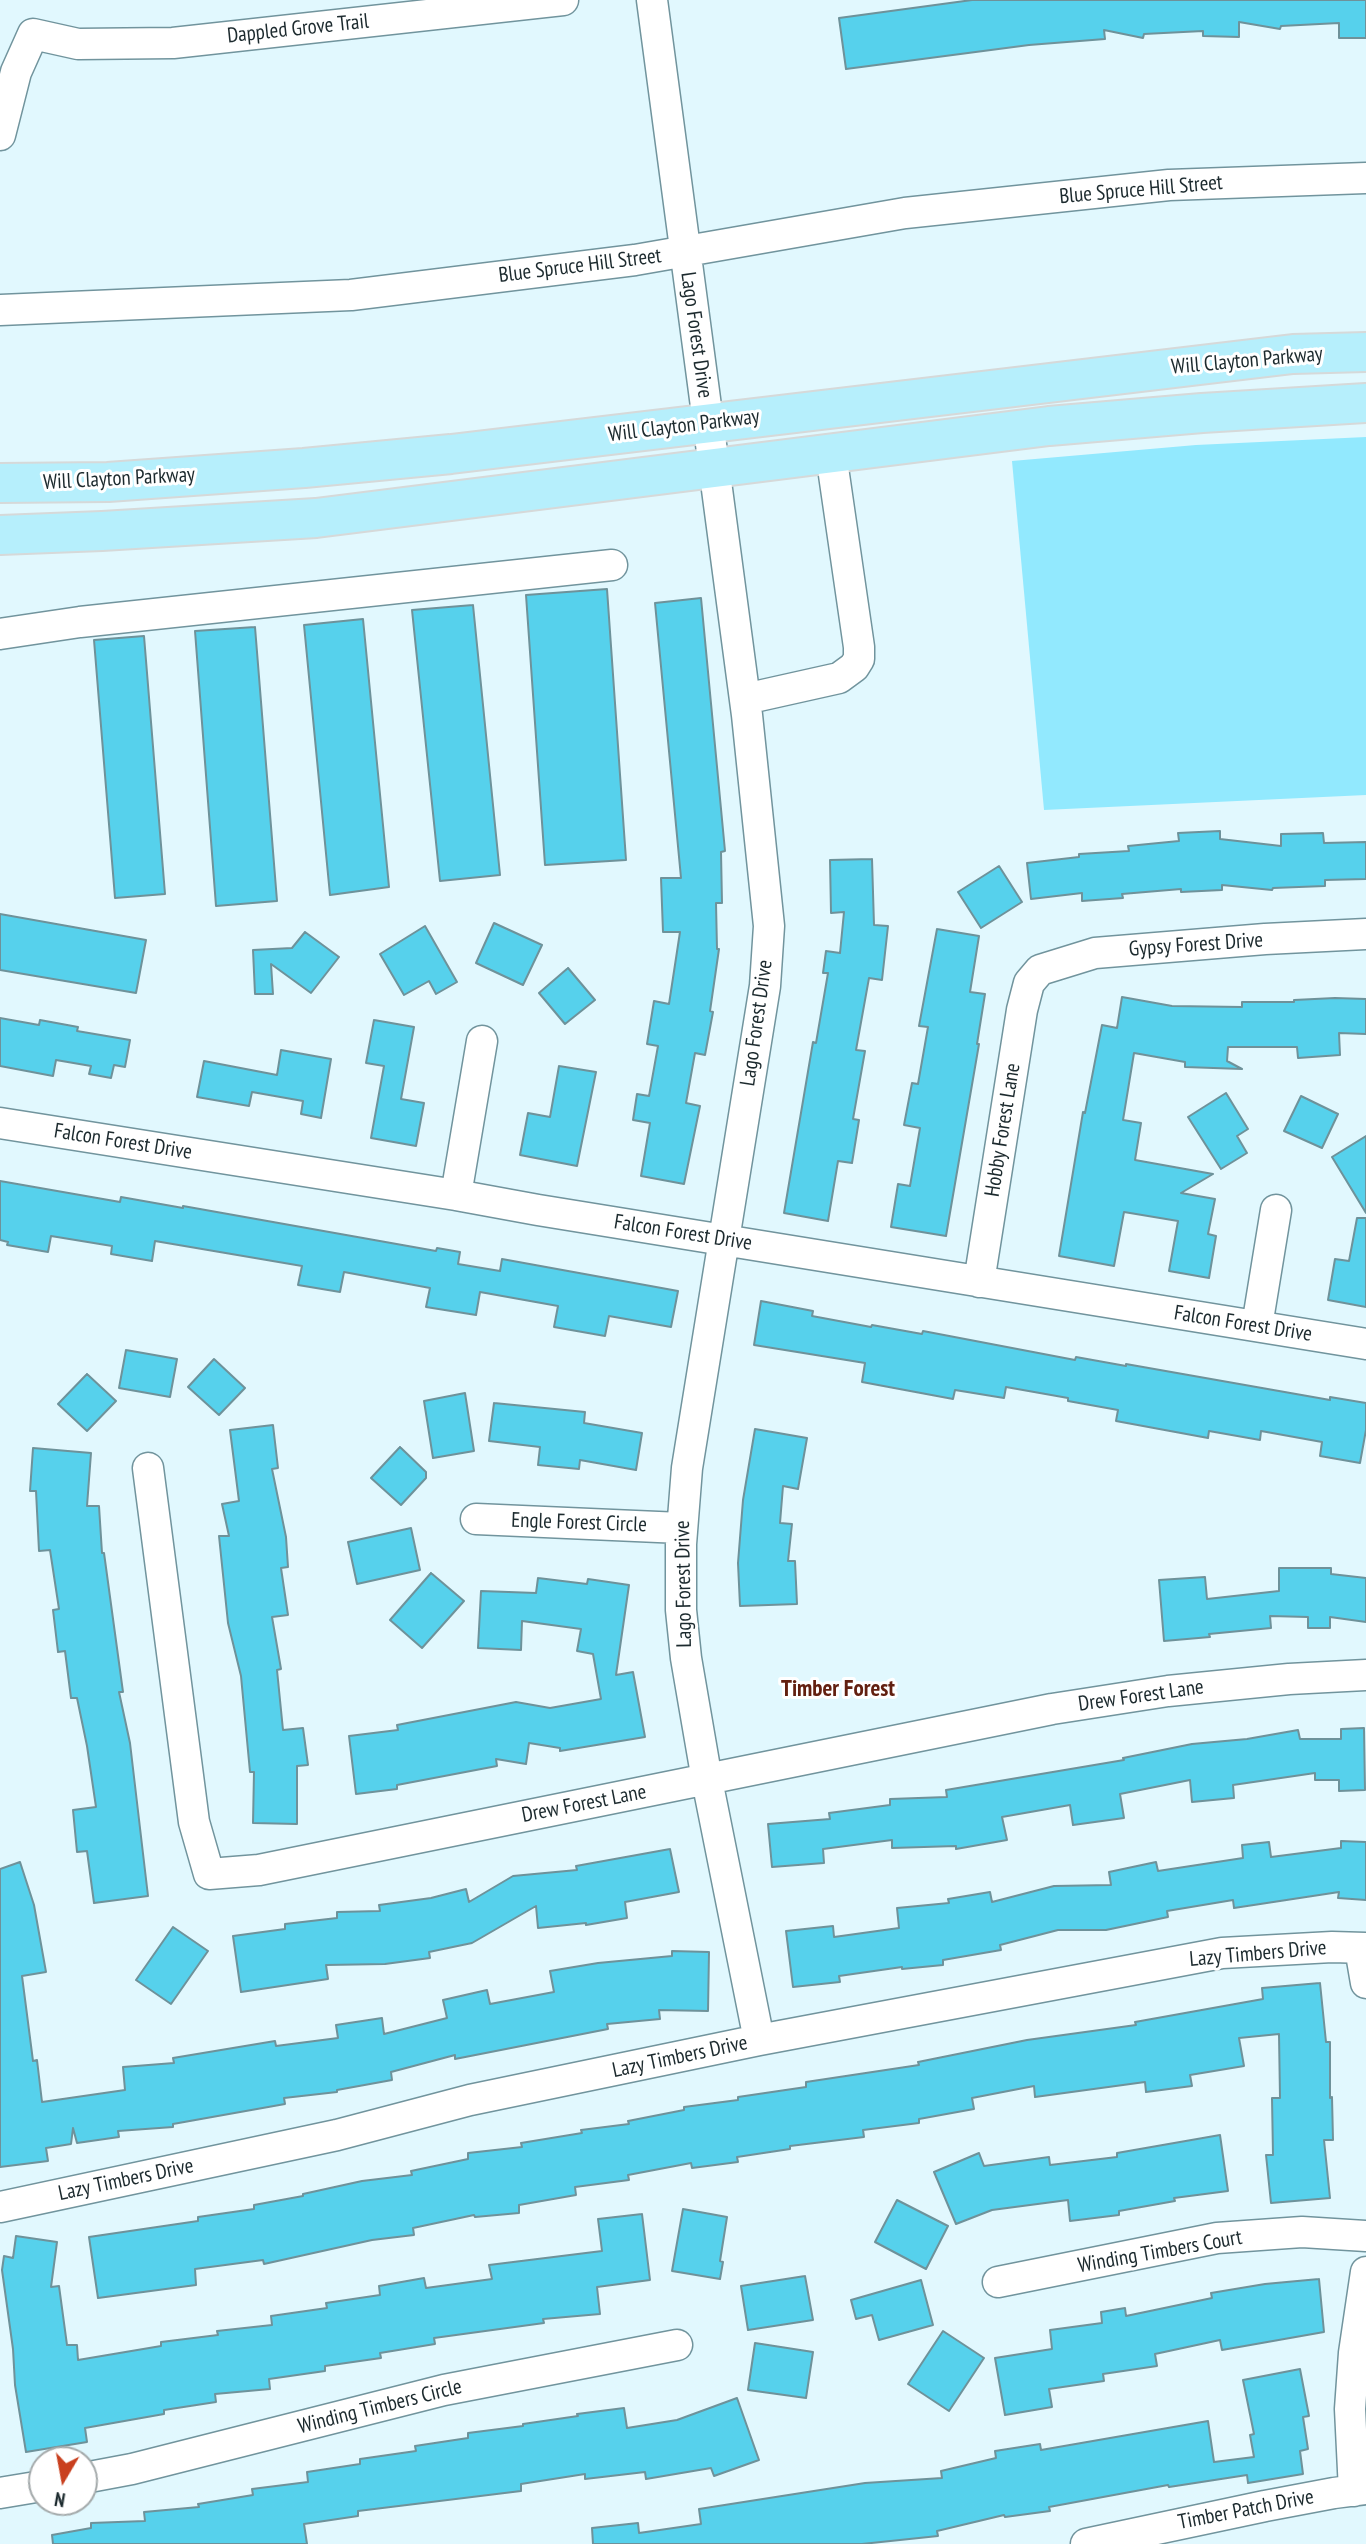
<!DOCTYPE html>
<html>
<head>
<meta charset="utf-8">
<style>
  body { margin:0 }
  #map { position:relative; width:1366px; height:2544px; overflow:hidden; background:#e1f8fe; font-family:"PT Sans Narrow",sans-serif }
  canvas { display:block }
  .north { position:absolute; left:28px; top:2446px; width:70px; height:70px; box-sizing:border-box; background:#fff; border:2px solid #a4aaab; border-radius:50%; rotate:190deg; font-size:19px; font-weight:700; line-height:28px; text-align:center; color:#1c2a2e }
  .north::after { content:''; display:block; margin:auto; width:24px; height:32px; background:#c9401f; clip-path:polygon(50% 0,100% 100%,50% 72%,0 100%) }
</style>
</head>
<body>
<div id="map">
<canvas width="1366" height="2544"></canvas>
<div class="north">N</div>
</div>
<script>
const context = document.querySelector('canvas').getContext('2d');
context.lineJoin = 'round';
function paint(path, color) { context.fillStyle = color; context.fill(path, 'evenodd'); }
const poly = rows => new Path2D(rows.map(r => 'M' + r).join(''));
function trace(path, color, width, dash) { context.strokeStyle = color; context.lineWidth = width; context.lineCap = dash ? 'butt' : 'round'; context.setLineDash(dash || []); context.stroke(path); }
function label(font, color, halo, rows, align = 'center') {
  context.font = font + ' "PT Sans Narrow",sans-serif'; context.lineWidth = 6; context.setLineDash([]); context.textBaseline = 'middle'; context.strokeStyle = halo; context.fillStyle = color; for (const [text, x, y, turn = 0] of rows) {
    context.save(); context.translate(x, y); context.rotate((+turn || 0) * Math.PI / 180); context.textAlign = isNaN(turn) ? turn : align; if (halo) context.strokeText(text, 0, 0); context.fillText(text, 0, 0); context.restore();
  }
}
const green = poly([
  [1366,437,1366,795,1044,810,1012,461,1196,445]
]);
const building = poly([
  [972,0,1366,0,1366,38,1339,38,1339,23,1281,26,1280,29,1239,22,1239,37,1203,36,1203,31,1144,34,1143,38,1104,30,1105,39,1029,45,846,69,839,18,972,0],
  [607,589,626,860,545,865,526,595,607,589],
  [701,598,725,851,721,852,722,903,716,903,717,949,719,949,710,1011,713,1012,705,1055,695,1053,686,1103,700,1106,684,1184,641,1176,650,1123,633,1120,637,1094,649,1096,658,1046,647,1044,654,1001,669,1004,680,932,663,932,661,878,681,878,655,603,701,598],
  [473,605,500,875,440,881,412,610,473,605],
  [363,619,389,887,330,895,304,625,363,619],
  [255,627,277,901,216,906,195,631,255,627],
  [144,636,165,894,115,898,94,640,144,636],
  [1220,831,1220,839,1281,846,1281,834,1323,833,1324,843,1366,842,1366,879,1325,880,1325,886,1273,888,1272,890,1222,885,1222,890,1181,892,1181,889,1122,894,1123,898,1082,901,1082,893,1031,899,1027,863,1079,857,1079,854,1129,851,1128,846,1179,841,1178,833,1220,831],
  [872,859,874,925,888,926,882,980,869,978,856,1050,865,1051,853,1119,859,1120,852,1163,838,1161,828,1221,784,1213,813,1042,816,1043,828,973,823,973,826,951,840,953,844,912,831,913,830,860,872,859],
  [999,866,1022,902,981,928,958,892,999,866],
  [0,914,146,940,136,993,0,970,0,914],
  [494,923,542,945,523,985,476,963,494,923],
  [425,926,457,982,436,994,429,981,404,995,380,954,425,926],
  [937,929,979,936,970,992,985,994,977,1044,979,1044,946,1236,891,1227,898,1184,910,1186,920,1128,904,1125,912,1083,918,1084,928,1027,919,1026,937,929],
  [305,932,339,957,311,993,271,964,273,994,255,994,253,950,292,948,305,932],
  [568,968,595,1000,565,1024,539,993,568,968],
  [1122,997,1172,1006,1242,1007,1242,1002,1294,1002,1294,1000,1335,998,1366,999,1366,1034,1339,1033,1340,1055,1298,1058,1297,1047,1228,1047,1227,1061,1242,1069,1185,1067,1185,1062,1134,1053,1123,1120,1141,1123,1135,1160,1213,1174,1181,1193,1215,1199,1208,1234,1216,1236,1209,1278,1169,1271,1178,1221,1124,1212,1114,1266,1059,1256,1083,1112,1085,1113,1102,1025,1117,1028,1122,997],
  [0,1018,39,1025,40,1020,78,1027,77,1031,130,1040,125,1067,114,1065,111,1078,89,1074,91,1066,56,1060,53,1076,0,1066,0,1018],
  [374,1020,414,1027,401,1099,424,1103,416,1146,371,1138,384,1066,366,1063,374,1020],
  [281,1050,331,1059,321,1118,301,1114,303,1101,252,1092,249,1106,197,1097,204,1061,277,1075,281,1050],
  [559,1066,596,1072,577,1166,520,1155,528,1113,550,1117,559,1066],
  [1226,1093,1248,1129,1237,1136,1247,1153,1221,1169,1188,1117,1226,1093],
  [1301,1096,1338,1114,1322,1148,1284,1131,1301,1096],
  [1366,1136,1366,1213,1332,1157,1366,1136],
  [0,1181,120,1202,121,1197,183,1208,183,1206,436,1251,437,1248,460,1252,458,1264,500,1271,502,1259,678,1291,671,1327,609,1316,605,1336,554,1327,558,1306,480,1292,476,1315,426,1307,430,1288,344,1272,340,1292,298,1285,302,1266,155,1241,152,1261,111,1254,112,1246,51,1236,48,1252,7,1245,8,1242,0,1240,0,1181],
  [1357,1218,1366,1218,1366,1307,1328,1300,1335,1259,1349,1261,1357,1218],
  [761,1301,813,1311,812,1316,871,1327,872,1325,922,1334,923,1331,1075,1360,1076,1357,1126,1366,1126,1364,1330,1400,1330,1397,1366,1403,1366,1430,1360,1463,1320,1456,1322,1442,1261,1431,1260,1440,1209,1431,1208,1438,1116,1421,1118,1410,1068,1401,1068,1398,1006,1387,1004,1398,955,1390,953,1399,862,1382,865,1363,754,1345,761,1301],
  [126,1350,177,1359,170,1397,119,1388,126,1350],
  [214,1359,245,1388,219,1415,188,1387,214,1359],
  [87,1374,116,1401,87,1431,58,1404,87,1374],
  [465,1393,474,1451,433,1458,424,1401,465,1393],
  [494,1403,585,1412,584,1423,642,1433,636,1470,580,1460,579,1469,538,1465,540,1447,489,1441,494,1403],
  [273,1425,278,1468,272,1469,286,1537,288,1567,281,1568,288,1615,272,1617,281,1669,277,1670,283,1730,303,1728,308,1765,297,1766,297,1824,253,1823,254,1772,250,1772,241,1676,228,1623,219,1536,229,1536,222,1504,239,1501,230,1430,273,1425],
  [755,1429,807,1438,798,1489,783,1486,780,1523,792,1524,788,1561,795,1561,797,1604,740,1606,738,1563,743,1500,755,1429],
  [400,1447,426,1472,426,1478,401,1505,371,1478,400,1447],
  [33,1448,91,1453,87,1506,99,1506,102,1553,104,1553,123,1692,119,1692,130,1743,148,1896,94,1903,87,1851,77,1852,73,1810,96,1807,87,1746,77,1698,71,1698,65,1651,58,1652,53,1610,59,1609,50,1550,39,1551,36,1491,30,1491,33,1448],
  [411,1528,420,1570,357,1584,348,1542,411,1528],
  [1279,1568,1331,1568,1331,1574,1366,1578,1366,1622,1330,1617,1330,1628,1308,1628,1308,1617,1270,1616,1271,1628,1209,1634,1210,1637,1164,1641,1159,1580,1205,1577,1207,1599,1279,1591,1279,1568],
  [431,1573,464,1601,422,1648,390,1620,431,1573],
  [538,1578,587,1584,588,1579,629,1585,616,1675,633,1672,645,1737,560,1751,560,1748,529,1743,526,1764,496,1759,497,1766,397,1785,397,1789,356,1794,349,1736,398,1730,397,1725,516,1702,550,1708,601,1699,593,1654,577,1651,581,1629,522,1621,521,1650,478,1648,481,1591,536,1593,538,1578],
  [1364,1728,1365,1790,1339,1791,1339,1780,1315,1780,1315,1773,1233,1785,1234,1798,1192,1802,1190,1780,1120,1794,1124,1818,1073,1825,1070,1805,1002,1817,1007,1840,956,1849,956,1846,892,1848,892,1840,823,1849,824,1863,772,1867,768,1824,830,1819,829,1813,890,1805,890,1799,947,1797,946,1790,1124,1760,1123,1758,1192,1744,1247,1739,1298,1730,1300,1739,1341,1739,1341,1729,1364,1728],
  [1341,1841,1366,1842,1366,1900,1338,1898,1339,1892,1234,1908,1233,1900,1167,1911,1168,1917,1106,1930,1058,1930,1000,1945,1001,1950,943,1960,943,1965,902,1969,902,1967,839,1976,840,1982,793,1987,786,1931,833,1926,834,1937,899,1928,897,1908,949,1903,948,1899,990,1892,992,1902,1054,1886,1111,1885,1109,1872,1156,1862,1158,1871,1243,1858,1242,1845,1269,1842,1271,1857,1341,1848,1341,1841],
  [670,1849,679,1892,625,1902,627,1918,586,1925,586,1923,538,1928,536,1906,472,1943,429,1952,430,1958,385,1964,326,1965,328,1979,241,1992,233,1936,285,1929,285,1924,337,1918,337,1912,380,1911,379,1905,431,1898,466,1889,469,1902,513,1876,577,1870,576,1866,670,1849],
  [20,1862,34,1905,46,1972,22,1976,33,2061,37,2060,42,2102,125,2090,123,2067,174,2063,173,2058,275,2041,276,2046,338,2038,336,2025,382,2018,384,2034,447,2018,443,2000,487,1990,490,2004,554,1992,550,1971,598,1963,672,1956,672,1951,709,1952,708,2011,659,2010,660,2019,607,2024,608,2029,455,2059,455,2055,391,2072,392,2080,337,2090,337,2092,284,2098,285,2104,173,2124,173,2127,118,2131,119,2137,77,2143,73,2128,71,2144,46,2148,48,2161,0,2167,0,1869,20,1862],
  [173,1927,208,1951,171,2004,136,1980,173,1927],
  [1320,1983,1326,2042,1330,2042,1330,2098,1332,2097,1333,2140,1324,2140,1330,2198,1271,2203,1266,2155,1273,2155,1272,2098,1280,2098,1279,2034,1239,2038,1244,2066,1190,2075,1192,2086,1146,2092,1145,2082,1035,2097,1034,2086,972,2098,974,2109,919,2119,919,2123,863,2130,864,2137,790,2146,790,2149,737,2157,738,2162,692,2168,691,2163,628,2175,629,2180,575,2187,576,2195,519,2205,519,2213,475,2217,474,2215,413,2228,414,2235,372,2240,264,2264,263,2260,195,2269,196,2285,98,2298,89,2237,198,2221,198,2217,254,2209,254,2205,303,2196,303,2194,362,2181,412,2175,411,2171,468,2159,468,2153,522,2147,521,2143,582,2133,581,2130,629,2124,628,2121,684,2110,684,2107,738,2100,738,2097,806,2087,806,2082,919,2065,918,2062,1027,2040,1136,2025,1135,2022,1263,1999,1262,1988,1320,1983],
  [1220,2135,1228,2191,1174,2198,1175,2201,1119,2211,1119,2215,1070,2221,1068,2200,992,2210,956,2224,934,2172,979,2153,984,2166,1049,2157,1050,2165,1117,2157,1117,2153,1220,2135],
  [897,2200,948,2226,926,2269,875,2242,897,2200],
  [683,2209,727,2217,720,2261,723,2262,720,2279,672,2271,683,2209],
  [642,2214,650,2280,597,2287,600,2314,543,2319,544,2323,434,2338,435,2344,380,2353,381,2358,325,2366,325,2371,269,2379,270,2389,215,2394,216,2402,164,2410,164,2414,85,2428,87,2442,26,2452,15,2385,13,2349,2,2270,4,2256,13,2258,16,2236,57,2242,51,2287,59,2286,67,2345,77,2345,78,2360,161,2346,161,2342,218,2335,217,2331,272,2325,271,2316,327,2308,326,2303,380,2295,379,2286,424,2278,426,2288,492,2279,489,2265,602,2251,598,2219,642,2214],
  [805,2276,813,2320,748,2330,741,2286,805,2276],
  [1319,2279,1324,2332,1222,2350,1220,2340,1155,2354,1157,2366,1103,2374,1104,2381,1049,2389,1052,2407,1005,2415,995,2358,1052,2349,1050,2330,1102,2323,1101,2312,1125,2308,1126,2316,1212,2298,1211,2293,1265,2284,1319,2279],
  [921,2280,933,2325,879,2340,872,2315,856,2319,851,2300,921,2280],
  [943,2331,984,2358,949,2411,908,2384,943,2331],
  [755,2343,813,2352,806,2398,748,2390,755,2343],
  [1300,2369,1309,2416,1303,2417,1308,2449,1300,2451,1303,2474,1248,2483,1247,2475,1169,2487,1168,2485,1049,2507,1050,2511,1005,2517,1004,2515,937,2531,938,2536,862,2544,593,2544,592,2528,638,2523,639,2533,701,2524,699,2509,865,2483,942,2478,941,2471,996,2458,995,2451,1040,2444,1041,2450,1208,2421,1214,2462,1254,2457,1250,2435,1254,2434,1243,2380,1300,2369],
  [737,2398,759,2460,714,2476,711,2468,646,2479,645,2472,585,2479,585,2474,521,2484,521,2491,358,2511,358,2516,304,2524,307,2544,53,2544,52,2535,91,2528,91,2523,145,2521,144,2512,199,2507,198,2504,253,2495,252,2489,308,2482,307,2472,360,2464,360,2459,416,2451,415,2446,468,2438,468,2433,523,2426,523,2424,578,2416,577,2414,624,2408,627,2428,677,2420,737,2398]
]);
const minor = poly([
  [652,0,747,715,769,926,765,986,687,1468,681,1544,681,1610,686,1658,707,1780,759,2040],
  [0,135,16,72,33,34,78,44,173,43,563,0],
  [0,310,351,295,635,260,905,213,1169,185,1366,178],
  [0,634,80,622,612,565],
  [745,699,839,678,854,667,859,659,859,647,831,454],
  [0,1123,456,1195,538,1210,1366,1344],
  [456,1195,482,1041],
  [979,1282,1022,1010,1029,983,1040,970,1095,953,1265,939,1366,934],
  [1257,1326,1276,1210],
  [148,1468,194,1822,209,1874,259,1870,1052,1709,1168,1691,1289,1679,1366,1675],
  [476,1519,681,1528],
  [1360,1948,1366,1983],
  [0,2207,337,2135,470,2100,759,2040,1222,1953,1332,1947,1366,1948],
  [998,2282,1217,2238,1302,2232,1366,2236],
  [84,2478,132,2469,444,2390,677,2345],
  [1354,2491,1350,2409,1354,2353,1366,2272],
  [0,2493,42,2486],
  [1086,2544,1265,2506,1334,2493,1366,2489]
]);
const major = poly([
  [0,483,108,482,304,468,451,454,1293,354,1366,352],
  [0,535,102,531,316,518,1049,426,1202,413,1366,403]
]);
const streetNames = [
  ["Dappled Grove Trail",298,29,-6],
  ["Blue Spruce Hill Street",1141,190,-5],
  ["Blue Spruce Hill Street",580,266,-7],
  ["Lago Forest Drive",696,335,82],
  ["Will Clayton Parkway",1247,361,-5],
  ["Will Clayton Parkway",684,426,-7],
  ["Will Clayton Parkway",119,479,-3],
  ["Gypsy Forest Drive",1196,945,-4],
  ["Lago Forest Drive",757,1023,-82],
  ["Hobby Forest Lane",1003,1130,-81],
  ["Falcon Forest Drive",123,1142,9],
  ["Falcon Forest Drive",683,1233,9],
  ["Falcon Forest Drive",1243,1324,9],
  ["Engle Forest Circle",579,1523,2],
  ["Lago Forest Drive",684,1584,-91],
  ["Drew Forest Lane",1141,1696,-8],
  ["Drew Forest Lane",584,1804,-11],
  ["Lazy Timbers Drive",1258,1954,-5],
  ["Lazy Timbers Drive",680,2057,-12],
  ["Lazy Timbers Drive",126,2180,-12],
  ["Winding Timbers Court",1160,2252,-10],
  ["Winding Timbers Circle",380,2407,-14],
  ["Timber Patch Drive",1246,2510,-11]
];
const neighbourhoodNames = [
  ["Timber Forest",838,1689]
];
paint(green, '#92e9fe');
paint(building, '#56d1ec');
trace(building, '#6e929a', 2);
trace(minor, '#71949d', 33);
trace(major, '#d6d9d9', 42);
trace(minor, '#fff', 30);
trace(major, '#b6effc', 38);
label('21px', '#1c2a2e', '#fff', streetNames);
label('bold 23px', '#622010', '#fff', neighbourhoodNames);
</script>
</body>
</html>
